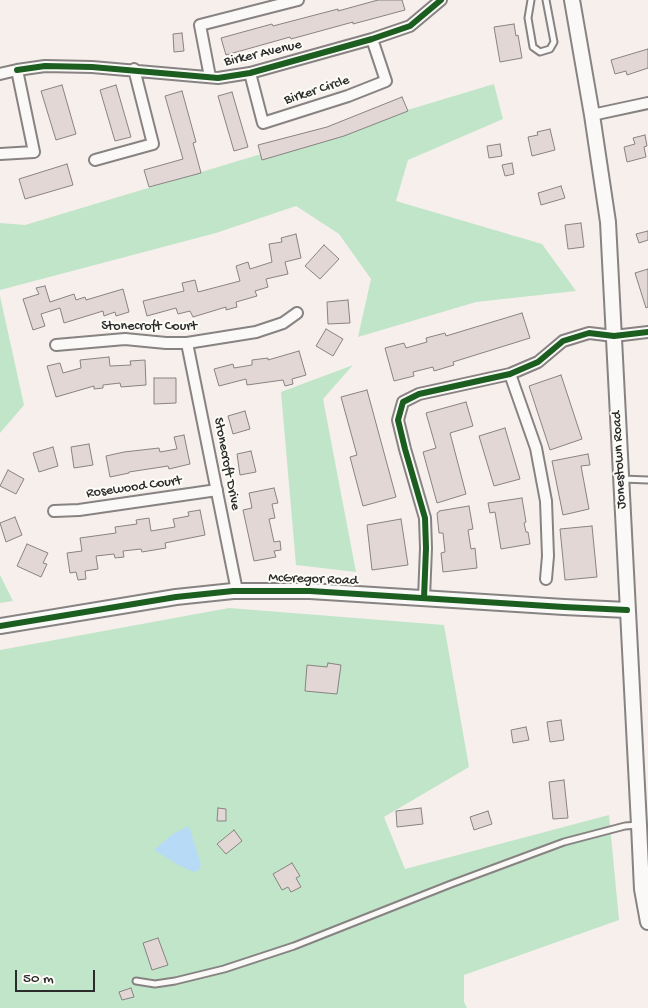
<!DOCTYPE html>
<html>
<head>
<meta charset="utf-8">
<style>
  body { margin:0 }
  #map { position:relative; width:648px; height:1008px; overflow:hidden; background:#f7efec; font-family:"Gochi Hand",sans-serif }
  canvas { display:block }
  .scale { position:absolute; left:15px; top:970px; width:80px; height:22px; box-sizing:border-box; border:2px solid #2b2b2b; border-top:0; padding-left:6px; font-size:15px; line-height:18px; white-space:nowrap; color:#2b2b2b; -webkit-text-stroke:4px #fdfcf7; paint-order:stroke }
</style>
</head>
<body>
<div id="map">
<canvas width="648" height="1008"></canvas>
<div class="scale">50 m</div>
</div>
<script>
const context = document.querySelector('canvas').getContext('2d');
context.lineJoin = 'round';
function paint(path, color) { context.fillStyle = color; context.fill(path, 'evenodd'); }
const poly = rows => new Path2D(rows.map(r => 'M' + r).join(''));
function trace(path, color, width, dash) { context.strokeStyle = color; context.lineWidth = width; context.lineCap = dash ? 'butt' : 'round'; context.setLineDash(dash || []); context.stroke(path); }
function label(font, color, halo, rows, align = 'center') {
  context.font = font + ' "Gochi Hand",sans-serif'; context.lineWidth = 4; context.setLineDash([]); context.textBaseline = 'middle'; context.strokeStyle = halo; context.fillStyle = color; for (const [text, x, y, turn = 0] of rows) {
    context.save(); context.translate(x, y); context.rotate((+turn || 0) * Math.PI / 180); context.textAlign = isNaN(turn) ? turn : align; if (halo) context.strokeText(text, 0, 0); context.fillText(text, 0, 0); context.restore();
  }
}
const green = poly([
  [494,84,503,119,408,160,396,201,542,244,576,291,476,302,358,337,371,279,339,234,296,206,216,233,0,290,0,223,25,225],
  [0,296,24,405,0,433],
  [353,365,323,399,356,572,296,565,281,392],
  [0,575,13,601,0,603],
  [229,608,444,625,469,767,384,817,405,869,609,815,619,920,464,975,464,1002,467,1008,0,1008,0,650]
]);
const water = poly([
  [189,826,201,865,199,870,194,872,180,866,154,850,173,834]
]);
const building = poly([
  [378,0,402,0,405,10,353,24,353,22,291,39,290,37,226,55,221,38,272,24,273,26,338,9,338,11,378,0],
  [514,24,516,36,518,35,522,58,500,62,494,27,514,24],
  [182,33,184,51,174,52,173,34,182,33],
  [648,49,648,68,627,75,626,71,615,74,611,60,648,49],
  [62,85,76,134,56,140,41,91,62,85],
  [116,85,131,137,115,141,100,90,116,85],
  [182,91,196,142,193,143,201,173,149,187,144,170,183,159,165,96,182,91],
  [232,92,248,147,234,151,218,96,232,92],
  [402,97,408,111,344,136,262,160,258,145,327,127,402,97],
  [550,129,555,150,532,156,528,137,538,135,537,132,550,129],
  [645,135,647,146,644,147,646,157,627,162,624,147,635,144,633,138,645,135],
  [500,144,502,156,489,158,487,146,500,144],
  [512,163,514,174,505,176,502,165,512,163],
  [67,164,73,185,25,199,19,179,67,164],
  [561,186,565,198,541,205,538,193,561,186],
  [581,223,584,247,568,249,565,225,581,223],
  [648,231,648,240,639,243,636,234,648,231],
  [296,234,301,258,285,262,288,274,266,279,268,287,255,291,257,296,236,302,237,307,226,310,226,307,193,317,190,311,178,314,176,308,147,316,143,301,184,291,182,283,195,280,198,292,240,281,236,266,248,262,250,269,272,262,269,244,282,242,281,238,296,234],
  [324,245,339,259,320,279,305,266,324,245],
  [648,269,648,307,646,308,635,273,648,269],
  [45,286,50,302,74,294,76,300,85,297,86,300,123,289,129,312,116,316,115,312,104,316,103,311,64,323,60,308,41,314,45,326,33,330,23,299,39,294,36,288,45,286],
  [348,300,350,323,328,324,327,302,348,300],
  [522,313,530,338,453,362,454,365,434,371,433,367,413,372,414,376,394,381,385,348,404,343,406,348,427,342,426,338,445,333,446,336,522,313],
  [326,329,343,339,333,356,316,346,326,329],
  [299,351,306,375,292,379,293,384,285,386,283,380,247,385,246,379,219,386,214,369,233,364,234,368,252,365,252,360,268,358,268,360,299,351],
  [109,357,110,366,131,365,130,361,145,360,146,385,121,387,120,383,103,385,103,388,94,389,94,386,56,397,47,366,60,363,63,373,81,368,80,360,109,357],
  [561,375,582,439,550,450,529,386,561,375],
  [154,378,176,378,176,403,154,404,154,378],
  [367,390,396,497,363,506,350,457,357,455,341,397,367,390],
  [466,402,473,426,450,433,466,494,437,503,423,452,436,448,426,413,466,402],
  [245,411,250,429,233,434,228,416,245,411],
  [505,428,520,479,494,486,479,436,505,428],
  [184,435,190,464,169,469,168,466,129,472,129,473,110,477,106,456,124,452,159,448,160,452,177,449,174,437,184,435],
  [89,444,93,465,74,468,71,447,89,444],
  [53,447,58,466,39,472,33,453,53,447],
  [251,451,256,472,240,475,237,454,251,451],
  [588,454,590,465,581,466,589,509,563,515,552,461,588,454],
  [8,470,24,479,16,494,0,486,8,470],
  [274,488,278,503,272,504,275,518,269,519,274,542,280,541,281,550,274,551,276,557,254,561,243,510,252,508,249,493,274,488],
  [522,498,526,522,524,523,526,532,528,532,530,544,501,549,495,512,490,513,488,503,522,498],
  [469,506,473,529,468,530,471,549,475,548,477,568,443,572,441,553,445,552,443,533,439,533,437,513,439,512,439,511,469,506],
  [200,510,205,535,165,543,166,548,142,552,141,549,123,551,124,557,115,558,114,554,96,556,98,569,85,571,86,579,78,580,76,572,70,573,67,553,82,551,80,538,116,533,115,527,137,524,136,520,149,518,151,531,175,527,173,519,189,516,188,512,200,510],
  [15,517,22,535,6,542,0,523,15,517],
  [401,519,408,565,372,570,367,525,401,519],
  [592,526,597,577,565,580,560,529,592,526],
  [27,544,48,553,43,563,47,564,41,577,17,566,27,544],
  [328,663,341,665,337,694,305,691,307,665,327,667,328,663],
  [561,720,564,740,550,742,547,722,561,720],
  [526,727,529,740,513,743,511,730,526,727],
  [564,780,568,818,553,819,549,782,564,780],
  [218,808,226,809,226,821,217,821,218,808],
  [421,808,423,824,397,827,396,811,421,808],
  [488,811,492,824,474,830,470,817,488,811],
  [234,830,242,841,226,854,217,844,234,830],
  [292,863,300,876,296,878,301,887,291,892,288,887,282,890,273,874,292,863],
  [158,938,168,965,152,970,143,943,158,938],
  [131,988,134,997,122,1000,119,992,131,988]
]);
const lane = poly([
  [531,0,528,18,533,47,540,52,550,49,554,42,546,0],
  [622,479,648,480],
  [136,981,155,984,175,981,224,969,294,946,451,884,564,842,625,826,638,825]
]);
const street = poly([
  [17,70,45,66,92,67,218,78,250,73,372,39,410,26,441,0],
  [250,73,263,123,348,96,386,81,372,39],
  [0,74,17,70,34,152,0,154],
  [210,77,200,25,298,0],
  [592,115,648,103],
  [95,160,153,144,134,69],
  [187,343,237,591],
  [56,345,125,339,166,343,187,343,256,332,283,323,297,313],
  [510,374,536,448,546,501,548,556,546,579],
  [54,511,79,510,217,490],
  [424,598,426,548,425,518,405,449,398,420,403,402,419,394,510,374,538,362,563,341,589,333,614,336,648,332]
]);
const secondary = poly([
  [572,0,592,115,608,222,639,825,642,889,648,922],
  [0,626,176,597,233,591,310,591,564,607,627,610]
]);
const cycleway = poly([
  [17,70,45,66,92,67,218,78,250,73,372,39,410,26,441,0],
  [424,598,426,548,425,518,405,449,398,420,403,402,419,394,510,374,538,362,563,341,589,333,614,336,648,332],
  [0,626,176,597,233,591,310,591,564,607,627,610]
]);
const streetNames = [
  ["Birker Avenue",263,54,-13],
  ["Birker Circle",317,91,-18],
  ["Stonecroft Court",149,327],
  ["Jonestown Road",620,460,-93],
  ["Stonecroft Drive",226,464,79],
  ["Rosewood Court",134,488,-8],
  ["McGregor Road",313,580,2]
];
paint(green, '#c1e5c9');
paint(water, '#b7daf6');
paint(building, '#e3d7d5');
trace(building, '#878382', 1);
trace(lane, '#878382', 9);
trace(street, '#878382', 14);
trace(secondary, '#878382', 18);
trace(lane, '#faf9f7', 5);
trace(street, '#faf9f7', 10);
trace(secondary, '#faf9f7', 14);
trace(cycleway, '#1b5e20', 6);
label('14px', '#2b2b2b', '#fdfcf7', streetNames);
</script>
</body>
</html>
